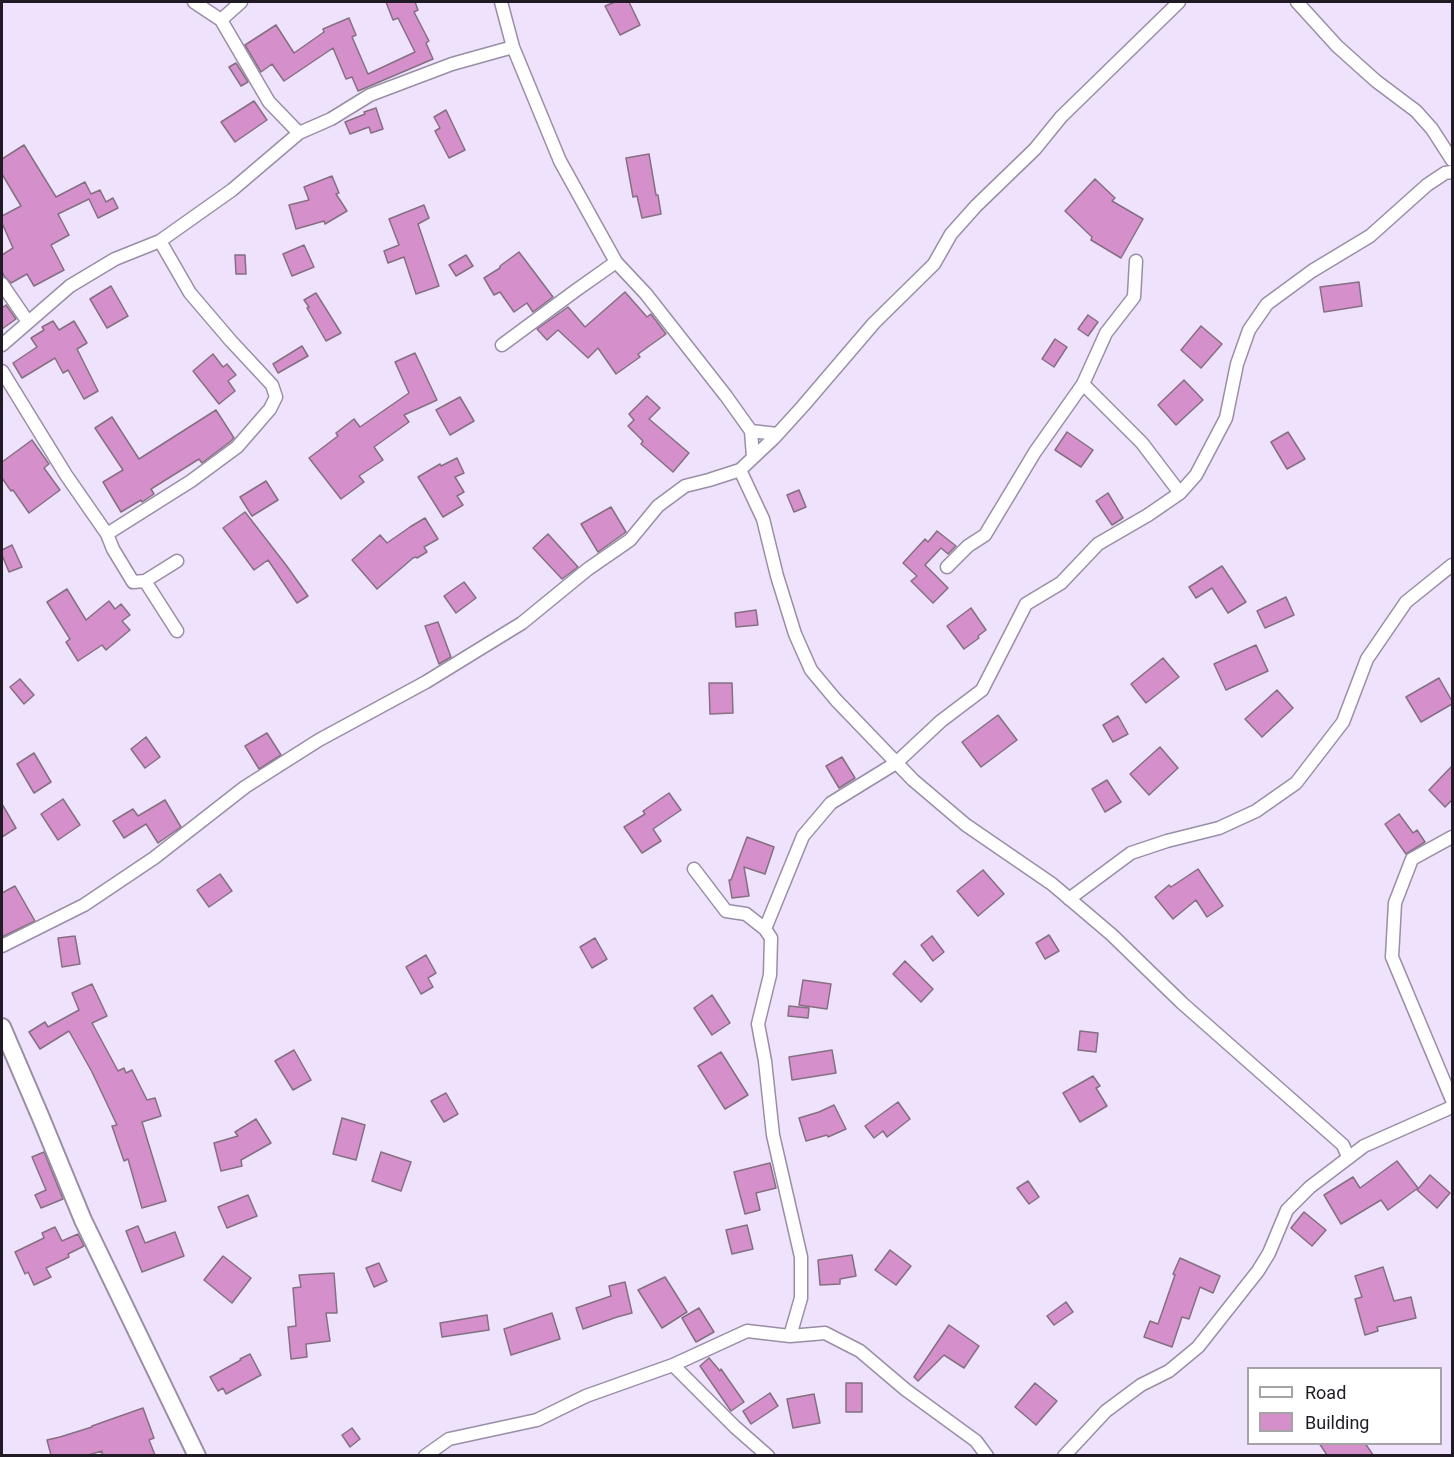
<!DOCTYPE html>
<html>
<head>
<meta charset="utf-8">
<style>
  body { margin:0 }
  #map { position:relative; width:1454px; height:1457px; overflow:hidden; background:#efe2fc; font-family:Roboto,sans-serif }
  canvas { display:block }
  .frame { position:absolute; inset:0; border:3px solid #1f1a23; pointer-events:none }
  .legend { position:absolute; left:1247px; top:1367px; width:195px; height:78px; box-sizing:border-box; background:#fff; border:2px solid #a5a3a7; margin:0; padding:8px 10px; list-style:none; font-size:18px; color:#1f1a23 }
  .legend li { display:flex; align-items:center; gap:12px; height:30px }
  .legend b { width:30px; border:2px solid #a5a3a7 }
</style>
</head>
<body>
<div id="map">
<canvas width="1454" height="1457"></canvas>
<div class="frame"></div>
<ul class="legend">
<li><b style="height:8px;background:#fff"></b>Road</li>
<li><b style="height:16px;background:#d590cc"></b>Building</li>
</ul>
</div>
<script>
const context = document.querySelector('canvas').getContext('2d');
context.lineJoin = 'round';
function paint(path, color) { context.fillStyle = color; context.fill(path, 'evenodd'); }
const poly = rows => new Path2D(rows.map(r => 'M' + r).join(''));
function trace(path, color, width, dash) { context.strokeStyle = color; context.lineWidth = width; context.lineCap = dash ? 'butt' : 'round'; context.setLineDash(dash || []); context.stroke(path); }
const building = poly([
  [386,2,415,2,418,10,414,12,429,41,426,43,433,59,358,91,352,77,346,79,333,48,284,81,272,64,261,72,245,45,276,25,294,53,324,32,323,29,349,18,356,35,352,37,368,74,415,52,398,18,393,20,386,2],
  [615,2,629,2,640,25,620,35,605,6,615,2],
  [236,63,248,82,241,86,229,67,236,63],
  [254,101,267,120,235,142,221,122,254,101],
  [376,108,383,129,371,133,369,127,350,134,345,122,365,114,364,112,376,108],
  [446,110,465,150,449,158,435,131,440,128,434,117,446,110],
  [24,145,56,197,85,182,91,194,100,190,106,202,113,198,118,208,98,218,89,199,58,214,69,235,51,245,64,270,34,286,27,274,11,283,4,276,2,271,2,255,13,248,2,223,2,216,21,206,2,174,2,159,24,145],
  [649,154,656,195,658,195,661,214,642,218,637,196,633,197,626,158,649,154],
  [332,176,339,193,336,194,347,211,325,224,324,221,296,229,289,205,309,200,304,187,332,176],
  [1095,179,1115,198,1112,201,1143,219,1121,258,1091,240,1092,237,1065,211,1095,179],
  [424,205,429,218,418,224,439,286,416,294,404,257,388,263,384,251,399,245,389,219,424,205],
  [304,245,314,267,292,276,283,254,304,245],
  [519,252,553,297,533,312,527,303,514,312,500,292,494,295,484,278,500,268,500,266,519,252],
  [235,255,245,255,246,274,236,274,235,255],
  [466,255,473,266,456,276,449,265,466,255],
  [1359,282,1362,306,1324,312,1320,287,1359,282],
  [111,286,128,316,107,328,90,299,111,286],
  [625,292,647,317,651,314,666,334,638,354,640,357,616,374,598,348,588,358,558,330,547,340,537,329,568,307,585,327,625,292],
  [316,293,341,333,326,341,307,308,309,307,304,300,316,293],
  [6,305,16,319,2,329,2,308,6,305],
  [1088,315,1098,322,1088,336,1078,329,1088,315],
  [53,321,59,330,74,321,87,343,77,349,98,391,84,399,68,370,63,373,55,358,22,378,13,363,37,347,31,338,44,330,42,327,53,321],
  [1201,326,1222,344,1201,368,1181,350,1201,326],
  [1055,339,1067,347,1054,367,1042,359,1055,339],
  [302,346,308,356,278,373,273,364,302,346],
  [415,353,437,400,404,415,409,422,374,447,383,460,359,476,364,482,341,499,309,458,338,436,336,433,354,419,360,427,409,393,395,362,415,353],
  [213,354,223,367,227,364,236,375,228,381,235,391,219,404,193,371,213,354],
  [1184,380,1203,400,1176,425,1158,405,1184,380],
  [647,396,660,408,649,419,689,453,673,472,641,444,643,441,628,426,634,420,629,414,647,396],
  [460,397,474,421,450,435,436,410,460,397],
  [216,410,234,438,231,441,202,463,199,459,151,489,154,494,142,502,141,500,121,512,103,482,123,470,95,428,112,417,139,459,216,410],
  [1067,432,1093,450,1081,467,1055,450,1067,432],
  [1288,432,1305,459,1287,469,1271,442,1288,432],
  [32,440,49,464,44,468,60,490,29,513,13,490,11,491,2,478,2,462,32,440],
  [457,458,464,473,455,477,464,492,457,496,463,505,443,517,418,477,440,464,441,466,457,458],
  [266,481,278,500,252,516,240,497,266,481],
  [799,490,806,507,794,512,787,495,799,490],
  [1108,493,1123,518,1112,525,1096,501,1108,493],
  [611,507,626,532,598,552,581,524,611,507],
  [245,512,286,565,308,596,297,603,268,560,254,570,223,528,245,512],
  [425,518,438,539,424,547,427,552,417,558,416,557,413,558,377,589,352,560,380,535,387,543,410,527,425,518],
  [937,531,956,546,948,554,941,548,925,565,948,588,933,603,911,581,917,576,903,563,925,539,928,542,937,531],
  [548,534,578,567,562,579,533,548,548,534],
  [12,545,22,567,9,572,2,555,2,550,12,545],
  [1222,566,1246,602,1228,613,1212,588,1196,598,1189,587,1222,566],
  [464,582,476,598,456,613,444,596,464,582],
  [67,589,86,620,109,601,115,609,121,604,130,615,122,621,130,630,106,650,102,645,78,661,66,642,70,639,47,602,67,589],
  [1286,597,1294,615,1265,628,1257,611,1286,597],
  [971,608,986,630,978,636,979,638,964,649,947,626,971,608],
  [756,610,758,625,736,627,735,613,756,610],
  [438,622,451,657,439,664,425,626,438,622],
  [1256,645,1268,671,1226,690,1214,664,1256,645],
  [1163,658,1179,677,1146,703,1131,684,1163,658],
  [1439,678,1452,701,1452,704,1421,722,1406,697,1439,678],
  [20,679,34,695,24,704,10,687,20,679],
  [709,683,732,683,733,713,710,714,709,683],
  [1277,690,1293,708,1262,737,1245,719,1277,690],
  [998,715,1017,740,981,767,962,742,998,715],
  [1118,716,1128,734,1113,742,1103,725,1118,716],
  [267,733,281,755,259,769,245,746,267,733],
  [146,737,160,757,145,768,131,749,146,737],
  [1160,747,1178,768,1149,795,1130,774,1160,747],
  [34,753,51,782,34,793,17,764,34,753],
  [842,757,855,778,839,788,826,766,842,757],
  [1452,766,1452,800,1445,807,1429,790,1452,766],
  [1107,780,1121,802,1105,812,1092,789,1107,780],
  [669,793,681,810,653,829,661,841,642,853,624,827,645,814,643,811,669,793],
  [63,799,80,825,58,840,41,814,63,799],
  [165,800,181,827,158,843,146,824,124,838,113,821,133,809,138,816,165,800],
  [2,804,16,828,2,837,2,804],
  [1399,814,1413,833,1417,830,1425,842,1406,854,1385,824,1399,814],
  [747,837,774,847,765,874,744,867,749,896,732,898,729,880,731,880,747,837],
  [1198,869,1223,906,1207,917,1196,900,1173,919,1155,897,1169,885,1171,887,1198,869],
  [983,870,1004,894,978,916,957,891,983,870],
  [220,874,232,891,209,907,197,890,220,874],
  [15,886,35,921,2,937,2,893,15,886],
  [1049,935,1059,951,1045,959,1036,943,1049,935],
  [75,936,80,964,62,967,58,938,75,936],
  [932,936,944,952,933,961,921,945,932,936],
  [595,938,607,959,592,968,580,947,595,938],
  [426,955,436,973,428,978,433,987,421,994,406,967,426,955],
  [905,961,933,989,921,1002,893,974,905,961],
  [803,980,831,984,827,1009,799,1005,803,980],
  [92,984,107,1016,92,1023,118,1071,124,1068,126,1073,132,1070,147,1100,155,1098,161,1116,142,1122,166,1201,142,1208,128,1159,124,1161,112,1126,117,1125,92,1072,69,1031,40,1049,29,1032,45,1022,48,1027,79,1010,72,993,92,984],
  [712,995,730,1023,712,1035,694,1008,712,995],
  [789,1006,809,1008,808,1018,788,1016,789,1006],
  [1080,1031,1098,1033,1096,1052,1078,1050,1080,1031],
  [294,1050,311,1080,293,1090,275,1061,294,1050],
  [832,1050,836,1073,792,1080,789,1057,832,1050],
  [721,1052,748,1095,725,1109,698,1066,721,1052],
  [1093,1076,1100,1086,1096,1088,1107,1106,1080,1122,1063,1093,1093,1076],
  [446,1093,458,1114,444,1122,431,1101,446,1093],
  [898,1102,910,1119,887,1137,883,1131,874,1138,865,1126,898,1102],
  [834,1105,846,1129,828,1137,827,1135,806,1141,799,1118,819,1112,834,1105],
  [342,1118,365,1125,356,1160,333,1154,342,1118],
  [256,1119,271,1143,241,1160,242,1166,221,1171,214,1143,238,1136,235,1132,256,1119],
  [44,1152,63,1199,41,1208,35,1195,46,1190,32,1157,44,1152],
  [381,1152,411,1162,401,1191,372,1181,381,1152],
  [1397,1161,1418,1188,1388,1210,1381,1200,1341,1224,1324,1195,1353,1177,1360,1188,1397,1161],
  [770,1163,776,1188,756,1193,760,1210,745,1214,734,1172,770,1163],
  [1430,1175,1450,1193,1437,1208,1417,1190,1430,1175],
  [1028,1181,1039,1197,1029,1204,1017,1188,1028,1181],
  [248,1195,257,1216,227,1228,218,1207,248,1195],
  [1304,1212,1326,1230,1312,1246,1291,1228,1304,1212],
  [747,1225,753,1249,732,1254,726,1230,747,1225],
  [138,1226,145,1243,175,1232,184,1256,142,1272,126,1231,138,1226],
  [55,1227,62,1241,78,1234,84,1246,68,1254,69,1257,46,1268,51,1277,34,1285,28,1272,25,1274,15,1252,44,1238,42,1233,55,1227],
  [890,1250,911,1266,896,1285,875,1270,890,1250],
  [852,1255,856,1276,840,1279,840,1284,820,1285,818,1260,852,1255],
  [223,1256,251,1278,232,1303,204,1280,223,1256],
  [1180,1258,1220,1276,1213,1293,1200,1287,1189,1319,1182,1317,1172,1347,1144,1337,1150,1321,1158,1324,1175,1275,1173,1274,1180,1258],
  [379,1263,387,1281,374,1287,366,1268,379,1263],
  [1383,1267,1394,1301,1411,1297,1416,1318,1377,1327,1378,1331,1365,1335,1355,1299,1362,1297,1355,1276,1383,1267],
  [334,1273,337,1313,326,1313,330,1341,306,1344,307,1357,291,1359,288,1327,296,1326,293,1288,301,1287,299,1275,334,1273],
  [665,1277,687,1312,662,1328,638,1290,665,1277],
  [625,1282,632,1313,617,1317,583,1329,576,1308,611,1296,609,1286,625,1282],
  [1066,1302,1073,1312,1054,1325,1047,1316,1066,1302],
  [699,1308,714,1332,696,1342,682,1318,699,1308],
  [552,1313,560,1339,511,1355,504,1329,552,1313],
  [487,1315,489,1330,442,1337,440,1323,487,1315],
  [949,1325,979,1346,964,1368,944,1355,918,1381,914,1377,949,1325],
  [250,1354,261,1375,226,1394,223,1388,218,1391,210,1377,241,1360,240,1359,250,1354],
  [709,1358,720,1371,721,1369,744,1402,731,1411,700,1366,709,1358],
  [846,1383,862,1383,862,1412,846,1412,846,1383],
  [1035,1383,1057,1401,1036,1425,1015,1407,1035,1383],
  [770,1393,778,1406,751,1424,743,1411,770,1393],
  [814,1394,820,1423,793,1428,787,1399,814,1394],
  [143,1408,154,1438,149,1440,155,1455,102,1455,102,1451,88,1455,51,1455,47,1440,60,1437,92,1427,92,1426,143,1408],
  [352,1428,360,1439,350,1447,342,1435,352,1428],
  [1319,1443,1365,1443,1373,1455,1327,1455,1319,1443]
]);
const street = poly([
  [194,2,221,20,269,102,299,133],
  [501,2,513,47,560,161,616,262,646,294,726,396,751,431,753,457],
  [1297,2,1337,46,1376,81,1416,111,1432,129,1452,160],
  [221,20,241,2],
  [2,284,28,322],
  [2,345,70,286,115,259,160,241,232,190,299,133,331,119,370,95,452,64,513,47],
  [502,345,575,291,616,262],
  [2,371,66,475,107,534,113,549,133,582,145,581,177,561],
  [1083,384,1142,443,1180,493],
  [751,431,777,434],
  [740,470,763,519,777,576,795,634,811,670,836,700,913,780,966,825,1052,884,1112,935,1182,1003,1343,1145,1348,1157],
  [107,534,191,481,237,447,270,409,276,397,272,385,231,341,190,293,160,241],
  [947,567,968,546,985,535,1035,452,1083,384,1106,333,1134,297,1136,261],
  [145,581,177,631],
  [1452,837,1412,859,1395,903,1392,957,1452,1100],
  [694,869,726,911,746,914,765,929,771,938,770,975,758,1024,765,1061,773,1135,801,1257,801,1298,790,1336],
  [1069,899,1131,853,1167,841,1219,828,1256,811,1296,783,1343,722,1367,659,1406,602,1452,565],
  [765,929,803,836,831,803,896,763,941,721,982,690,1026,604,1061,583,1098,544,1148,515,1180,493,1196,475,1226,418,1237,364,1249,330,1267,304,1312,271,1370,236,1427,185,1445,173,1452,172],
  [2,946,84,905,154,858,245,787,319,740,426,682,522,623,588,569,630,540,658,506,685,486,709,480,740,470,774,438,803,406,874,323,934,264,951,234,976,206,1035,149,1061,117,1179,2],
  [673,1365,735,1427,768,1456],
  [425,1456,449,1439,537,1420,586,1396,673,1365,747,1331,790,1336,825,1333,860,1351,906,1390,976,1441,987,1456],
  [1064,1456,1106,1411,1141,1385,1169,1371,1198,1347,1258,1271,1269,1253,1287,1210,1310,1187,1364,1146,1452,1107]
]);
const secondary = poly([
  [2,1027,41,1118,83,1220,197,1456]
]);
paint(building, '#d590cc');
trace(building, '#856f81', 1.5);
trace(street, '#9a8ea6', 15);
trace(secondary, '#9a8ea6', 20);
trace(street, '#fff', 12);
trace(secondary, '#fff', 16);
</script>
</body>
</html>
